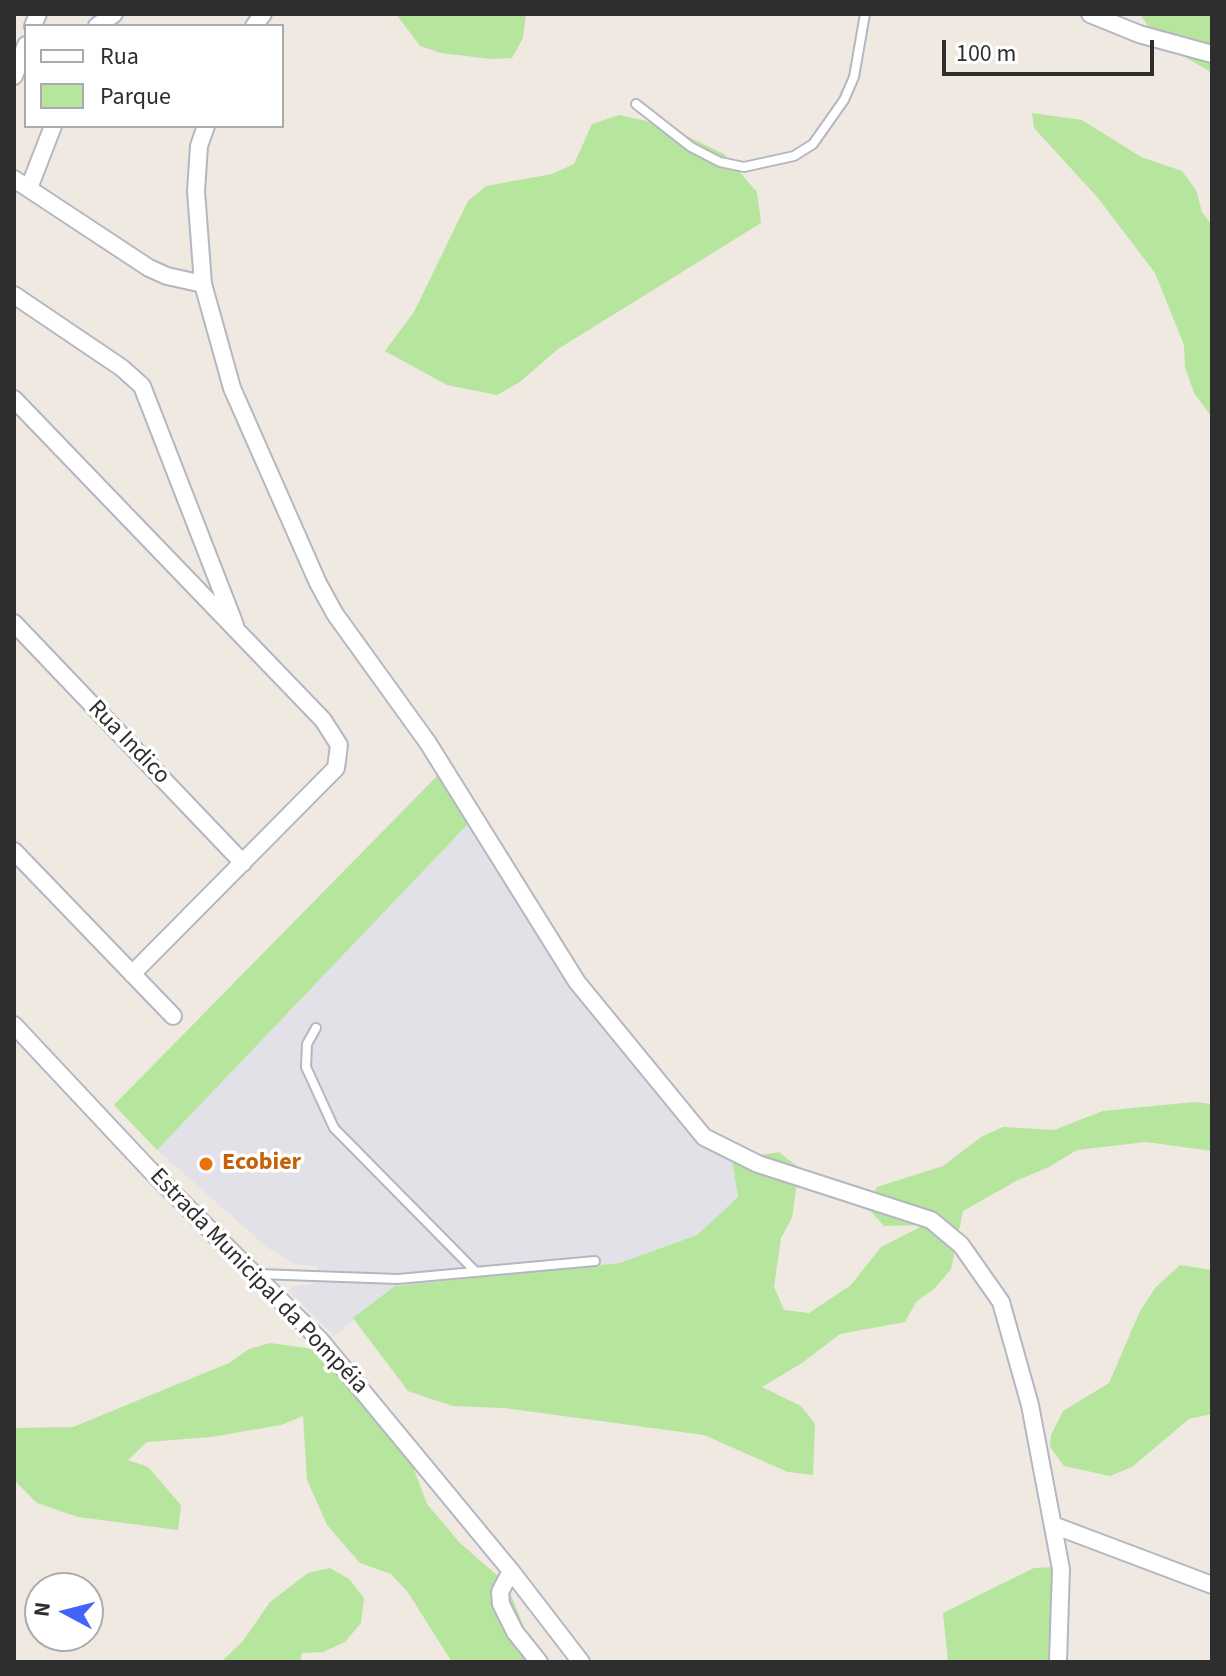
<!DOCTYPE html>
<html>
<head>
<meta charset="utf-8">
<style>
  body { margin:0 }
  #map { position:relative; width:1226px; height:1676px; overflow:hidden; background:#efe9e1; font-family:"Source Sans 3",sans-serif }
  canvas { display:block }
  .frame { position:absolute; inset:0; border:16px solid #2e2e2e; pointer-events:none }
  .legend { position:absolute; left:24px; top:24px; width:260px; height:104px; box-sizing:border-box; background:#fff; border:2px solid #ababab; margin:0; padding:10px 14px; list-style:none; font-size:24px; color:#2e2e2e }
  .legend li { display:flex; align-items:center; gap:16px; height:40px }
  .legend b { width:40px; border:2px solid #ababab }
  .north { position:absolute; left:24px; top:1572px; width:80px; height:80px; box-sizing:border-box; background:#fff; border:2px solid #ababab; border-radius:50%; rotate:277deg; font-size:22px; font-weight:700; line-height:32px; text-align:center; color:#2e2e2e }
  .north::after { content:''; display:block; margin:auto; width:28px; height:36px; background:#4264fb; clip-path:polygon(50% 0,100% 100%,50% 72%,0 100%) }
  .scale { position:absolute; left:942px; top:40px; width:212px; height:36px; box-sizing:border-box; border:4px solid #2e2e2e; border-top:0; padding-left:10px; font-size:24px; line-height:28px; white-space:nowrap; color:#2e2e2e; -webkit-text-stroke:6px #fff; paint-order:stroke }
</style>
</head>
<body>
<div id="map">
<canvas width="1226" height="1676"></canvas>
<div class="frame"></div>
<ul class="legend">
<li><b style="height:10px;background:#fff"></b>Rua</li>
<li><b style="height:22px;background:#b6e59e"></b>Parque</li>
</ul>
<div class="north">N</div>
<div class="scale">100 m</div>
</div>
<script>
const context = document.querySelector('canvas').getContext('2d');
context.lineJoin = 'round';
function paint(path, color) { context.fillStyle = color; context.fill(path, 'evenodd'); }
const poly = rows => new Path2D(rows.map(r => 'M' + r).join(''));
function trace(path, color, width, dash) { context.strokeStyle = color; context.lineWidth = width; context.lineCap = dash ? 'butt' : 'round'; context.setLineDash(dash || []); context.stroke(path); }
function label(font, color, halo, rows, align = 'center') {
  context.font = font + ' "Source Sans 3",sans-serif'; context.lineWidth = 7; context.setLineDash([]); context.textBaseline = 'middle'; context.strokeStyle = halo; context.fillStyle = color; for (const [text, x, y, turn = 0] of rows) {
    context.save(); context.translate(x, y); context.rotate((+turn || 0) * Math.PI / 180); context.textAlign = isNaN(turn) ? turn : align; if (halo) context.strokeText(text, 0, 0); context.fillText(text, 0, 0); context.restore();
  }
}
const industrial = poly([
  [469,823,676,1116,695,1138,732,1160,738,1197,697,1235,621,1263,396,1286,334,1336,289,1291,294,1286,314,1284,318,1266,295,1264,268,1248,157,1150]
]);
const green = poly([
  [396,14,526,14,523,38,512,58,491,59,441,53,420,46],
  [1140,14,1212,14,1212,73,1157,40],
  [1032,113,1082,120,1141,157,1182,171,1196,190,1202,212,1212,225,1212,417,1194,393,1185,367,1184,345,1155,273,1098,198,1034,128],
  [619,115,664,125,724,154,757,192,761,223,558,349,520,382,497,395,447,385,385,351,414,312,468,201,486,186,552,174,574,164,592,124],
  [441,772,469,823,157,1150,114,1105],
  [1194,1102,1212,1104,1212,1151,1146,1142,1077,1150,1049,1167,1018,1180,963,1211,951,1269,935,1288,916,1302,905,1322,840,1334,802,1363,762,1387,801,1406,815,1424,813,1475,788,1472,704,1435,504,1408,453,1406,428,1398,408,1391,353,1318,395,1286,620,1263,697,1235,738,1197,732,1160,779,1152,799,1168,792,1218,781,1238,774,1287,784,1310,809,1313,851,1285,881,1247,924,1225,884,1226,866,1206,877,1187,943,1166,981,1137,1003,1127,1054,1130,1103,1111],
  [1180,1265,1212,1270,1212,1414,1189,1419,1132,1467,1110,1476,1064,1466,1050,1447,1051,1435,1063,1411,1109,1383,1140,1311,1156,1287],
  [270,1343,320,1350,402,1437,427,1504,460,1543,506,1583,528,1637,534,1662,452,1662,407,1591,391,1574,360,1563,327,1525,307,1480,303,1416,281,1425,211,1437,147,1442,128,1460,148,1467,181,1505,178,1530,78,1517,37,1503,14,1480,14,1428,73,1427,229,1363,249,1349],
  [1055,1567,1059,1662,948,1662,943,1613,1034,1568],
  [330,1568,349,1579,364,1598,361,1623,345,1642,323,1652,302,1653,300,1662,221,1662,243,1641,270,1602,308,1573]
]);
const lane = poly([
  [636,104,691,147,720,162,744,167,794,156,813,144,844,100,854,77,865,14],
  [316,1028,307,1044,306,1067,334,1128,476,1272],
  [258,1274,398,1279,595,1261]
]);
const street = poly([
  [1090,14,1139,34,1212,54],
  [33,26,38,14],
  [97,26,114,14],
  [254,26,263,14],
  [14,76,26,45],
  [206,126,199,146,196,191,203,284,232,388,318,583,335,614,428,743,577,982,704,1137,758,1164,931,1220,961,1245,1001,1302,1030,1405,1061,1569,1058,1662],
  [14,179,149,268,167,276,203,284],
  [29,188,53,126],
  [14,295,122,368,142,386,235,625],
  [14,399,323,720,339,745,336,768,132,974],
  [14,623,243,863],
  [14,851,173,1016],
  [14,1025,149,1169,321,1341,511,1571,581,1662],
  [1053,1525,1212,1585],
  [511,1571,500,1592,501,1604,515,1632,539,1662]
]);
const markers = [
  [206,1164,8,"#e8710a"]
];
const streetNames = [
  ["Rua Indico",128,743,46],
  ["Estrada Municipal da Pompéia",258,1282,46]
];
const foodNames = [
  ["Ecobier",222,1164]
];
paint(industrial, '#e3e1e8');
paint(green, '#b6e59e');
trace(lane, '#b4b7c1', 12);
trace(street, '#b4b7c1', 20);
trace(lane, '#fff', 8);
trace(street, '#fff', 16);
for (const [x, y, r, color] of markers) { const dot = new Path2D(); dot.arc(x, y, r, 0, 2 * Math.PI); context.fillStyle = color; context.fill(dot); trace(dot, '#fff', 3); }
label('24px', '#2e2e2e', '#fff', streetNames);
label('bold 24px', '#c56008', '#fff', foodNames, 'left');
</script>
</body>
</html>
